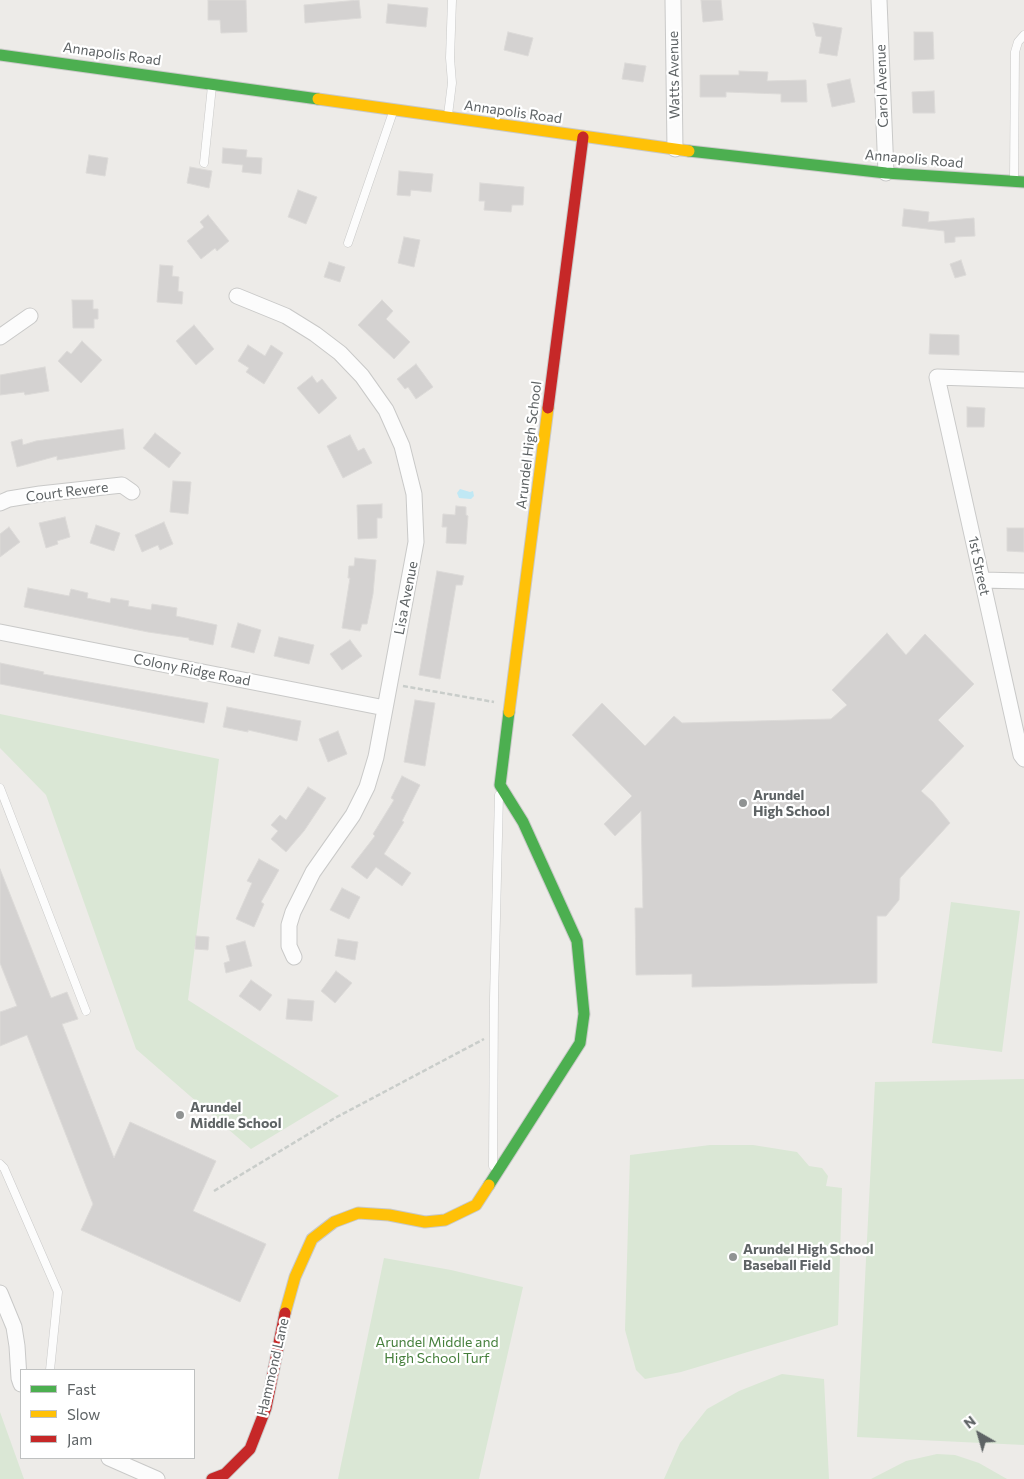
<!DOCTYPE html>
<html>
<head>
<meta charset="utf-8">
<style>
  body { margin:0 }
  #map { position:relative; width:1024px; height:1479px; overflow:hidden; background:#edebe8; font-family:Commissioner,sans-serif }
  canvas { display:block }
  .legend { position:absolute; left:20px; top:1369px; width:175px; height:90px; box-sizing:border-box; background:#fff; border:1px solid #bfc1c1; margin:0; padding:6px 9px; list-style:none; font-size:15px; color:#5e6365 }
  .legend li { display:flex; align-items:center; gap:10px; height:25px }
  .legend b { width:25px; border:1px solid #bfc1c1 }
  .north { position:absolute; left:954px; top:1409px; width:50px; height:50px; -webkit-text-stroke:4px #fff; paint-order:stroke; rotate:322deg; font-size:14px; font-weight:700; line-height:20px; text-align:center; color:#5e6365 }
  .north::after { content:''; display:block; margin:auto; width:18px; height:22px; background:#5e6365; clip-path:polygon(50% 0,100% 100%,50% 72%,0 100%) }
</style>
</head>
<body>
<div id="map">
<canvas width="1024" height="1479"></canvas>
<ul class="legend">
<li><b style="height:6px;background:#4caf50"></b>Fast</li>
<li><b style="height:6px;background:#ffc107"></b>Slow</li>
<li><b style="height:6px;background:#c62828"></b>Jam</li>
</ul>
<div class="north">N</div>
</div>
<script>
const context = document.querySelector('canvas').getContext('2d');
context.lineJoin = 'round';
function paint(path, color) { context.fillStyle = color; context.fill(path, 'evenodd'); }
const poly = rows => new Path2D(rows.map(r => 'M' + r).join(''));
function trace(path, color, width, dash) { context.strokeStyle = color; context.lineWidth = width; context.lineCap = dash ? 'butt' : 'round'; context.setLineDash(dash || []); context.stroke(path); }
function label(font, color, halo, rows, align = 'center') {
  context.font = font + ' Commissioner,sans-serif'; context.lineWidth = 4.5; context.setLineDash([]); context.textBaseline = 'middle'; context.strokeStyle = halo; context.fillStyle = color; for (const [text, x, y, turn = 0] of rows) {
    context.save(); context.translate(x, y); context.rotate((+turn || 0) * Math.PI / 180); context.textAlign = isNaN(turn) ? turn : align; if (halo) context.strokeText(text, 0, 0); context.fillText(text, 0, 0); context.restore();
  }
}
const green = poly([
  [0,714,219,759,188,1000,339,1096,251,1149,136,1049,46,795,0,748],
  [951,902,1020,911,1002,1052,932,1043],
  [1024,1079,1024,1445,857,1437,875,1082],
  [710,1145,753,1145,797,1152,809,1166,822,1168,828,1176,826,1186,842,1188,838,1325,681,1372,645,1379,636,1370,625,1330,630,1155],
  [384,1258,451,1270,523,1287,479,1479,338,1479],
  [782,1374,824,1379,829,1479,664,1479,680,1443,707,1409,739,1391],
  [0,1412,24,1479,0,1479],
  [937,1454,955,1455,979,1463,1007,1479,871,1479,906,1461]
]);
const water = poly([
  [460,489,470,492,473,491,474,496,471,499,459,498,457,493]
]);
const building = poly([
  [208,0,246,0,247,32,221,33,220,20,208,20,208,0],
  [359,0,361,18,305,23,304,5,359,0],
  [701,0,721,0,723,20,703,22,701,0],
  [388,4,428,8,426,27,386,23,388,4],
  [813,23,842,28,837,56,819,53,822,37,816,36,813,23],
  [508,32,533,38,528,56,504,50,508,32],
  [914,32,933,32,934,59,914,60,914,32],
  [625,63,646,66,643,82,622,79,625,63],
  [739,71,768,72,767,81,806,80,807,102,781,102,781,94,726,92,726,97,700,97,700,75,739,75,739,71],
  [850,79,855,102,832,107,827,84,850,79],
  [934,91,935,113,913,113,912,92,934,91],
  [223,148,247,150,246,157,262,158,261,174,242,172,243,165,222,163,223,148],
  [89,155,108,158,105,176,86,173,89,155],
  [190,167,212,171,209,188,187,183,190,167],
  [399,171,433,174,431,192,411,190,410,196,397,195,399,171],
  [480,183,524,187,523,205,512,205,511,212,484,210,485,201,479,201,480,183],
  [298,190,317,197,306,224,288,217,298,190],
  [904,209,929,212,928,222,974,218,975,236,955,237,955,242,945,243,944,231,902,226,904,209],
  [208,215,229,241,217,251,215,248,201,259,187,241,204,227,200,222,208,215],
  [404,237,420,240,414,267,398,263,404,237],
  [961,260,966,275,955,278,950,264,961,260],
  [329,262,345,267,340,282,324,277,329,262],
  [160,265,173,266,172,276,179,277,178,291,183,292,182,304,157,302,160,265],
  [72,300,93,300,93,309,98,309,98,319,94,319,94,328,73,328,72,300],
  [382,300,393,311,386,319,410,342,394,359,358,325,382,300],
  [194,325,214,349,196,365,176,341,194,325],
  [930,334,959,335,959,355,929,354,930,334],
  [82,341,102,360,81,383,58,361,67,351,71,354,82,341],
  [248,345,265,356,271,345,283,353,264,384,246,372,249,368,238,361,248,345],
  [416,364,433,387,416,399,408,387,405,389,397,379,416,364],
  [45,367,49,391,25,395,24,392,0,395,0,375,45,367],
  [312,376,317,383,322,379,337,398,319,414,297,388,312,376],
  [967,407,985,408,984,427,967,427,967,407],
  [123,429,125,449,57,460,57,456,17,467,11,442,22,439,23,445,36,441,123,429],
  [155,433,181,453,169,468,143,448,155,433],
  [350,435,358,451,364,448,372,463,343,478,327,446,350,435],
  [173,481,191,482,188,514,170,512,173,481],
  [382,504,382,518,377,518,377,538,358,539,357,505,382,504],
  [456,506,466,507,466,515,468,516,466,544,446,543,447,527,442,527,443,514,455,515,456,506],
  [65,517,70,537,57,541,58,544,46,548,39,523,65,517],
  [164,522,173,544,160,550,158,545,142,552,135,535,164,522],
  [96,525,120,533,114,551,90,543,96,525],
  [9,527,20,542,0,557,0,534,9,527],
  [1007,528,1024,528,1024,552,1007,551,1007,528],
  [355,558,376,560,373,594,367,624,362,624,360,631,342,628,350,578,348,578,349,566,354,566,355,558],
  [437,571,464,576,462,585,456,585,440,679,419,675,437,571],
  [28,588,69,596,71,589,88,593,87,598,110,603,111,598,129,601,128,606,151,610,152,604,177,608,176,616,217,625,213,645,189,640,189,638,148,632,24,607,28,588],
  [238,623,261,630,254,653,231,647,238,623],
  [887,633,906,655,925,634,974,684,938,720,964,746,921,791,933,802,950,823,900,878,899,900,886,916,877,916,877,983,692,987,692,974,636,975,635,908,643,908,641,811,615,836,604,824,632,796,572,735,602,703,645,746,674,716,682,723,831,719,847,705,832,690,887,633],
  [279,637,314,645,309,664,274,656,279,637],
  [350,640,362,656,342,670,330,654,350,640],
  [0,663,44,672,43,674,208,703,204,723,0,684,0,663],
  [415,700,435,703,425,766,404,762,415,700],
  [227,707,301,721,297,741,248,730,248,732,223,727,227,707],
  [338,731,347,754,328,762,319,739,338,731],
  [402,776,420,785,402,821,404,822,384,854,411,873,402,886,376,867,367,879,351,867,375,836,373,834,394,800,391,798,402,776],
  [308,787,326,798,304,831,286,852,271,839,278,831,271,825,280,815,286,820,308,787],
  [259,859,279,870,261,902,264,904,254,927,236,919,252,883,247,881,259,859],
  [0,869,51,998,67,992,78,1019,62,1024,114,1158,130,1122,216,1161,193,1211,266,1244,240,1302,81,1230,93,1204,27,1035,0,1046,0,1012,17,1006,0,963,0,869],
  [342,888,360,897,349,919,330,910,342,888],
  [196,936,209,937,208,950,195,949,196,936],
  [338,939,358,942,355,960,335,956,338,939],
  [245,941,252,966,226,973,224,963,230,961,226,946,245,941],
  [336,971,352,983,335,1003,321,991,336,971],
  [251,980,272,995,260,1011,239,996,251,980],
  [288,999,314,1001,312,1021,286,1019,288,999]
]);
const path = poly([
  [403,686,494,702],
  [214,1191,335,1118,484,1039]
]);
const lane = poly([
  [448,115,452,83,450,58,452,0],
  [204,163,212,86],
  [1014,180,1015,52,1018,42,1024,35],
  [348,243,393,112],
  [0,788,86,1011],
  [0,1164,4,1168,58,1292,50,1370],
  [493,1166,494,998,499,795]
]);
const street = poly([
  [673,0,675,149],
  [879,0,886,173],
  [237,296,286,316,315,334,340,353,362,376,386,410,402,446,414,494,416,542,376,757,367,787,353,815,313,872,293,912,289,925,289,946,294,957],
  [0,337,30,316],
  [1024,380,937,377,1021,755,1024,759],
  [0,503,9,499,40,494,122,485,132,492],
  [982,580,1024,581],
  [0,632,385,708],
  [0,1293,14,1327,17,1346,19,1378,21,1384],
  [109,1458,157,1479]
]);
const fast = poly([
  [0,55,318,99],
  [689,151,886,173,1024,182],
  [489,1185,580,1043,584,1014,577,941,523,822,500,785,509,712]
]);
const slow = poly([
  [318,99,689,151],
  [509,712,548,408],
  [285,1313,295,1277,312,1239,334,1222,358,1213,389,1215,425,1222,445,1220,476,1205,489,1185]
]);
const jam = poly([
  [548,408,583,137],
  [212,1479,225,1474,250,1449,266,1408,285,1313]
]);
const markers = [
  [743,803,5,"#909393"],
  [180,1115,5,"#909393"],
  [733,1257,5,"#909393"]
];
const streetNames = [
  ["Annapolis Road",112,54,8],
  ["Watts Avenue",674,75,-91],
  ["Carol Avenue",882,86,-92],
  ["Annapolis Road",513,112,8],
  ["Annapolis Road",914,159,5],
  ["Arundel High School",529,445,-83],
  ["Court Revere",67,492,-7],
  ["1st Street",979,566,78],
  ["Lisa Avenue",406,598,-79],
  ["Colony Ridge Road",192,670,11],
  ["Hammond Lane",273,1367,-77]
];
const poiNames = [
  ["Arundel",753,795],
  ["High School",753,811],
  ["Arundel",190,1107],
  ["Middle School",190,1123],
  ["Arundel High School",743,1249],
  ["Baseball Field",743,1265]
];
const parkNames = [
  ["Arundel Middle and",437,1342],
  ["High School Turf",437,1358]
];
paint(green, '#dae7d5');
paint(water, '#c0e8f4');
paint(building, '#d4d2d1');
trace(building, '#dcdad8', 1);
trace(lane, '#c9c9c8', 9);
trace(street, '#c9c9c8', 17);
trace(fast, '#c9c9c8', 13);
trace(slow, '#c9c9c8', 13);
trace(jam, '#c9c9c8', 13);
trace(path, '#c9cdca', 2.5, [5, 2.5]);
trace(lane, '#fcfcfc', 8);
trace(street, '#fcfcfc', 15);
trace(fast, '#4caf50', 11);
trace(slow, '#ffc107', 11);
trace(jam, '#c62828', 11);
for (const [x, y, r, color] of markers) { const dot = new Path2D(); dot.arc(x, y, r, 0, 2 * Math.PI); context.fillStyle = color; context.fill(dot); trace(dot, '#fff', 2); }
label('14px', '#5e6365', '#fff', streetNames);
label('bold 14px', '#5e6365', '#fff', poiNames, 'left');
label('14px', '#457f3b', '#fff', parkNames);
</script>
</body>
</html>
